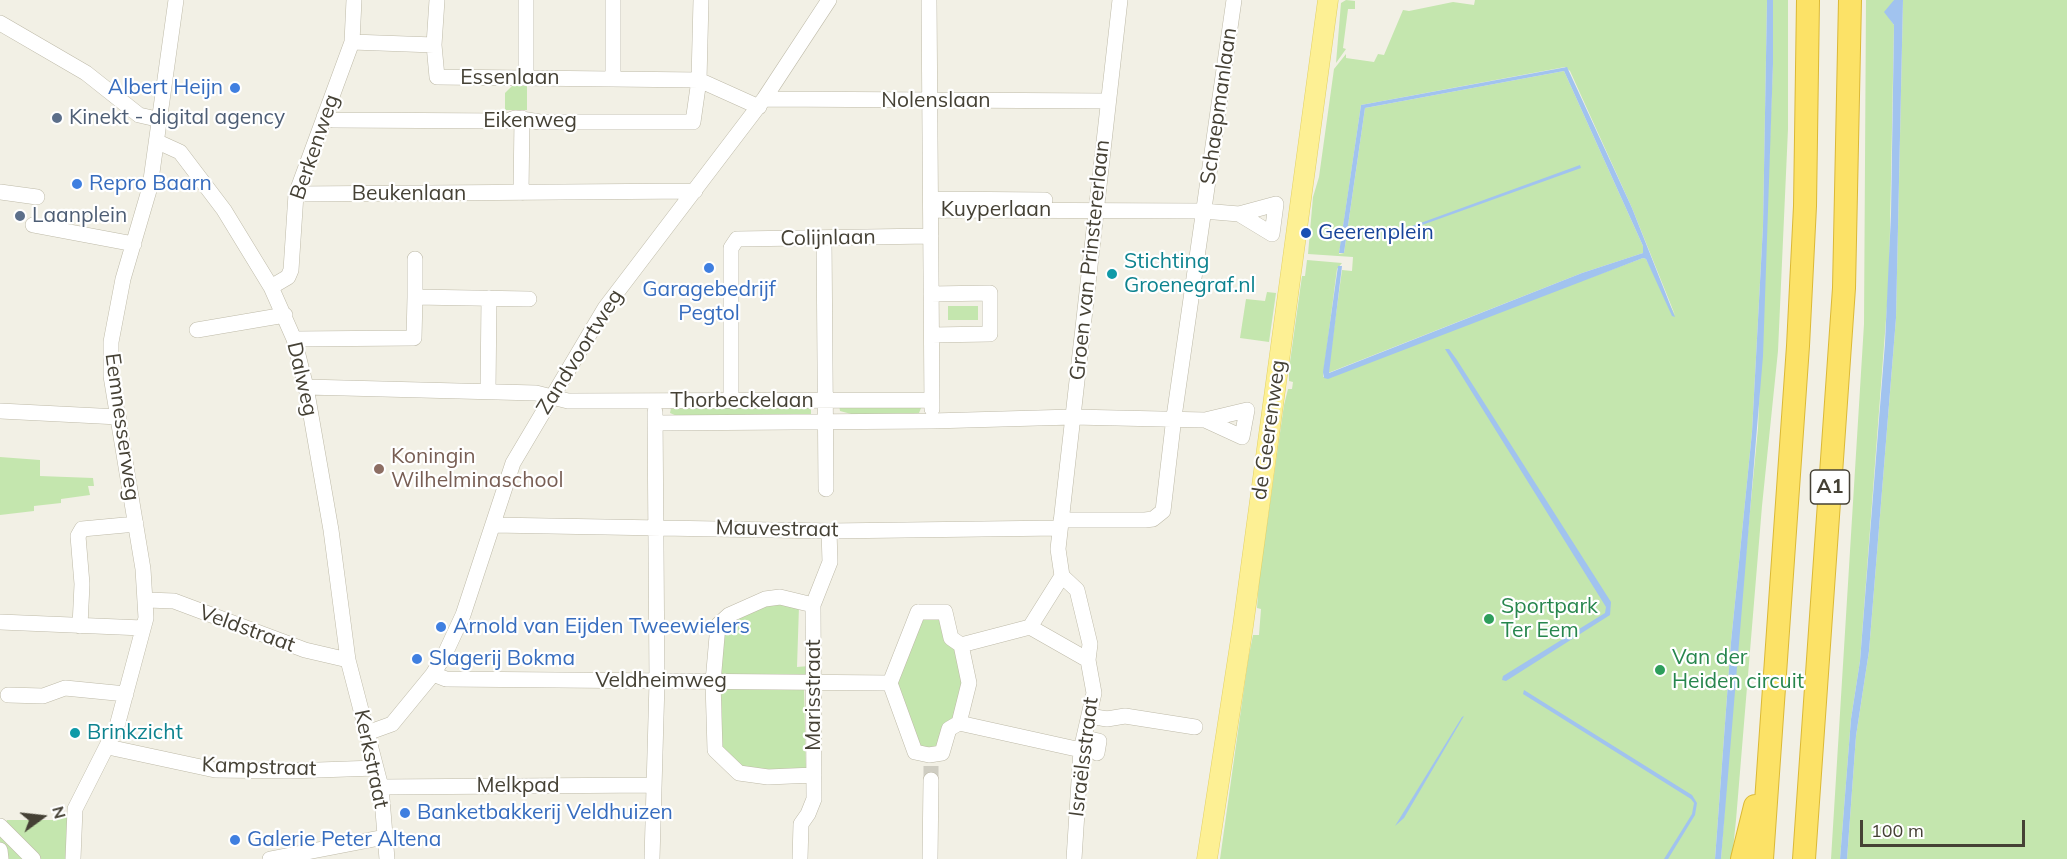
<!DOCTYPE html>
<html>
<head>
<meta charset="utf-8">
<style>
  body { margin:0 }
  #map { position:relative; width:2067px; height:859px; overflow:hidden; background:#f2f0e5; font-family:Mulish,sans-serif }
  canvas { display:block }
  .north { position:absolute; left:12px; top:787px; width:60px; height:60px; -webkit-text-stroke:4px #fff; paint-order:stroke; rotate:75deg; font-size:16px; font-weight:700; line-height:24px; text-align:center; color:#454135 }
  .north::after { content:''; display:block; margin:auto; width:21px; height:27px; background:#454135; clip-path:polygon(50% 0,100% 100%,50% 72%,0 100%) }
  .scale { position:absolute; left:1860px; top:820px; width:165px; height:27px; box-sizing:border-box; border:3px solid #454135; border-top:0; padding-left:8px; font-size:18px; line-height:21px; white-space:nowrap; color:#454135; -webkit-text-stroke:4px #fff; paint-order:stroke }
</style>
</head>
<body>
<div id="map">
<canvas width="2067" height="859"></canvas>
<div class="north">N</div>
<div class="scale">100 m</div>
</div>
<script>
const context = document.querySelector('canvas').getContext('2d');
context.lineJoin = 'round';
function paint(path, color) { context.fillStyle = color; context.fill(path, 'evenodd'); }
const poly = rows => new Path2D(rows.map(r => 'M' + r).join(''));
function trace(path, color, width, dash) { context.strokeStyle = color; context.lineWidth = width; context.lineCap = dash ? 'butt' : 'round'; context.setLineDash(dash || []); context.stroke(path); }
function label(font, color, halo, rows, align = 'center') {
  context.font = font + ' Mulish,sans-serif'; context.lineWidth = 4.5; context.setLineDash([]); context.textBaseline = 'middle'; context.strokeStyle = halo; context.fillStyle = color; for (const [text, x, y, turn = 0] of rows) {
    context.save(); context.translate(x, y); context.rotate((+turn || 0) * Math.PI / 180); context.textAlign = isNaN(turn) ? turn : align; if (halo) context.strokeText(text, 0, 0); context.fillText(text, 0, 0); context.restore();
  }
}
const green = poly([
  [1346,0,1355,1,1355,9,1348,9,1343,48,1346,49,1336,63,1341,3],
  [1475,0,1767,0,1763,226,1752,432,1731,642,1715,859,1220,859,1248,660,1253,635,1259,635,1261,609,1257,608,1259,580,1284,405,1288,389,1292,389,1293,382,1289,381,1289,369,1302,276,1305,276,1307,260,1342,263,1337,269,1323,377,1643,258,1646,259,1675,315,1632,208,1570,71,1565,67,1361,105,1339,254,1344,253,1365,108,1564,71,1643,246,1643,253,1582,273,1328,373,1342,270,1352,271,1353,257,1308,254,1313,197,1319,177,1334,69,1346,54,1346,58,1374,62,1378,54,1384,55,1403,10,1409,11,1453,2,1474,5],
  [1773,0,1788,0,1788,129,1778,351,1762,506,1736,820,1732,859,1721,859,1735,667,1758,428,1773,64],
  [1866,0,1894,0,1890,19,1894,25,1889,280,1860,661,1851,719,1840,859,1831,859,1864,324],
  [1903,0,2067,0,2067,859,1847,859,1856,736,1869,651,1896,318],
  [527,84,527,110,505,110,505,93,513,85],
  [1267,292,1276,293,1269,342,1240,338,1246,299,1265,301],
  [948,306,978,306,978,320,948,320],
  [811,405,811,414,677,416,670,413,671,408],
  [839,405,921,405,921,408,919,413,914,414,855,415,840,411],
  [0,457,40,460,40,476,93,478,94,486,88,486,90,495,61,499,61,503,34,506,34,511,0,515],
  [770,602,799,606,797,667,809,666,810,676,721,678,718,666,725,624],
  [939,615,957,647,965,679,957,715,949,721,941,747,922,751,894,685,919,617],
  [721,687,804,688,806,769,743,769,722,749],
  [63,812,70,816,68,859,0,859,0,832,7,820,55,820]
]);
const water = poly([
  [1767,0,1773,0,1773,64,1763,356,1721,859,1715,859,1731,642,1752,432,1763,226],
  [1894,0,1903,0,1896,318,1869,651,1856,736,1847,859,1840,859,1851,719,1860,661,1885,343,1891,214,1894,25,1884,12],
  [1567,67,1632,208,1675,317,1672,316,1646,259,1643,258,1328,379,1324,378,1323,372,1338,266,1342,266,1329,373,1582,273,1643,253,1643,246,1564,71,1365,108,1344,253,1339,253,1361,105],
  [1580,165,1581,168,1383,239,1382,237],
  [1445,349,1449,349,1457,360,1611,602,1610,615,1506,681,1502,680,1503,676,1605,613,1606,607],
  [1524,690,1692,795,1697,803,1695,815,1668,859,1664,859,1692,814,1694,803,1691,799,1523,694],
  [1464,716,1404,818,1395,826,1462,717]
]);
const minorTunnel = poly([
  [931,780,931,766]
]);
const minor = poly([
  [929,0,932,409],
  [0,23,86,73,139,115,161,120],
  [352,42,434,45,437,77,699,80,759,107],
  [434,45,437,0],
  [613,77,613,0],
  [526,78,526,0],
  [764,99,1107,101],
  [324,117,333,120,507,121,515,118,540,122,693,122,699,80,701,0],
  [158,142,180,152,224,210,271,287,294,339,306,387,331,530,348,660,381,787,387,859],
  [0,192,37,197],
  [521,193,522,118],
  [296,194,695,191],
  [931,199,1045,200],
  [931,210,1203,211,1239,214,1276,204,1272,234,1239,214],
  [33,225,134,244],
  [824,238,826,489],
  [271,287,288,277,291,270,296,194,352,42,354,0],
  [931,294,990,293,990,334,932,335],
  [415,297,415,259],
  [197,330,285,315],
  [294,339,414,338,415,297,529,299],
  [306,387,536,393,568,401,932,400],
  [488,391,489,298],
  [731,401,731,248,737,239,931,236],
  [0,411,119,417],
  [655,423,932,421,1073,417,1205,420,1247,410,1242,437,1205,420],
  [1061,520,1145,520,1153,519,1163,511,1174,417,1234,0],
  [493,525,829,531,1060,528],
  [147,600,174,601,305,650,348,660],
  [813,605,780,597,765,599,729,615,718,625,713,682,715,750,739,773,768,777,814,775],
  [918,612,945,612,951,638,961,645,969,683,959,723,949,729,942,753,929,755,915,752,890,683,918,612],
  [0,622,143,628],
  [80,626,82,584,78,536,82,529,136,524],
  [1030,627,1088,660],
  [961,645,1030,627,1062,576],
  [433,674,446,679,890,683],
  [8,695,43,696,65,688,126,694],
  [1089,716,1107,719,1125,716,1195,727],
  [959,723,1081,750],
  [367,733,392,724,433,674,444,656,463,615,513,463,605,308,764,99,829,0],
  [1084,738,1099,741,1097,753],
  [108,747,215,770,289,771,376,768],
  [381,787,654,785],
  [0,826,33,859],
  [0,850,1,859],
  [73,859,75,809,117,726,146,618,143,569,111,376,111,342,123,279,150,187,176,0],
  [270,859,385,837],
  [652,859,657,682,655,412],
  [800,859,801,824,808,814,814,799,813,605,830,562,829,531],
  [930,859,931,780],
  [1074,859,1081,750,1094,693,1088,660,1090,644,1077,590,1062,576,1058,549,1120,0]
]);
const major = poly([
  [1207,859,1243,626,1328,0]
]);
const highway = poly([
  [1742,859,1755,806],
  [1762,859,1798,346,1805,206,1808,0],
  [1804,859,1844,288,1850,0]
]);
const markers = [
  [235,88,6,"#3f7fe0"],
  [57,118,6,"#5c6f8a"],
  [77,184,6,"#3f7fe0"],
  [20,216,6,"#5c6f8a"],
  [1306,233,6,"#1a4fb4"],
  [709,268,6,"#3f7fe0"],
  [1112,274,6,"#0f9aa8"],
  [379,469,6,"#8d6e63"],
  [1489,619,6,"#2e9e5b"],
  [441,627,6,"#3f7fe0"],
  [417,659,6,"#3f7fe0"],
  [1660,670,6,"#2e9e5b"],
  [75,733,6,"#0f9aa8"],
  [405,813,6,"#3f7fe0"],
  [235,840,6,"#3f7fe0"]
];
const shields = [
  [1830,487,39]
];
const shieldNames = [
  ["A1",1830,487]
];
const streetNames = [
  ["Essenlaan",510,78],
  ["Nolenslaan",936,101],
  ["Schaepmanlaan",1219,106,-82],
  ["Eikenweg",530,121],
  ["Berkenweg",315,147,-71],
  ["Beukenlaan",409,194],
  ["Kuyperlaan",996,210],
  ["Colijnlaan",828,238,-1],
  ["Groen van Prinstererlaan",1090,260,-84],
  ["Zandvoortweg",580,352,-58],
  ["Dalweg",302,379,77],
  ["Thorbeckelaan",742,401],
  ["Eemnesserweg",122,427,82],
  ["de Geerenweg",1269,430,-82],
  ["Mauvestraat",777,529,1],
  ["Veldstraat",247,629,20],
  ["Veldheimweg",661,681],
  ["Marisstraat",814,695,-90],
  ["Israëlsstraat",1084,757,-83],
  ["Kerkstraat",371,759,78],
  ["Kampstraat",259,767,2],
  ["Melkpad",518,786]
];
const shopNames = [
  ["Albert Heijn",223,88,"right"],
  ["Repro Baarn",89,184],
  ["Garagebedrijf",709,290,"center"],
  ["Pegtol",709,314,"center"],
  ["Arnold van Eijden Tweewielers",453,627],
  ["Slagerij Bokma",429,659],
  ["Banketbakkerij Veldhuizen",417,813],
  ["Galerie Peter Altena",247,840]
];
const serviceNames = [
  ["Kinekt - digital agency",69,118],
  ["Laanplein",32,216]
];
const transitNames = [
  ["Geerenplein",1318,233]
];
const cultureNames = [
  ["Stichting",1124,262],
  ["Groenegraf.nl",1124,286],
  ["Brinkzicht",87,733]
];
const educationNames = [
  ["Koningin",391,457],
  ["Wilhelminaschool",391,481]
];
const leisureNames = [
  ["Sportpark",1501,607],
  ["Ter Eem",1501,631],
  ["Van der",1672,658],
  ["Heiden circuit",1672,682]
];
paint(green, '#c4e6ae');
paint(water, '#a1c3ef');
trace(minorTunnel, '#cfcdc2', 15, [15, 8]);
trace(minor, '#bebaa8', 16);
trace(major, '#e2d064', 21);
trace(highway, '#dbb936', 24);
trace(minor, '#fff', 15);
trace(major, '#fdf094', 20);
trace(highway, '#fce267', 22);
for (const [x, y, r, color] of markers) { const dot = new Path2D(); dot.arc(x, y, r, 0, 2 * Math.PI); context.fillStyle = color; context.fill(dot); trace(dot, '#fff', 2); }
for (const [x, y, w] of shields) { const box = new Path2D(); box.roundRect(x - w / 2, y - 17, w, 34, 4.5); context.fillStyle = '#fff'; context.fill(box); trace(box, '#454135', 1.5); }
label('bold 20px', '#454135', null, shieldNames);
label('21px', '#454135', '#fff', streetNames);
label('21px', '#366cbe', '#fff', shopNames, 'left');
label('21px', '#4e5e75', '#fff', serviceNames, 'left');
label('21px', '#164399', '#fff', transitNames, 'left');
label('21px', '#0d838f', '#fff', cultureNames, 'left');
label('21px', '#785e54', '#fff', educationNames, 'left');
label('21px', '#27864d', '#fff', leisureNames, 'left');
</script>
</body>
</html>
